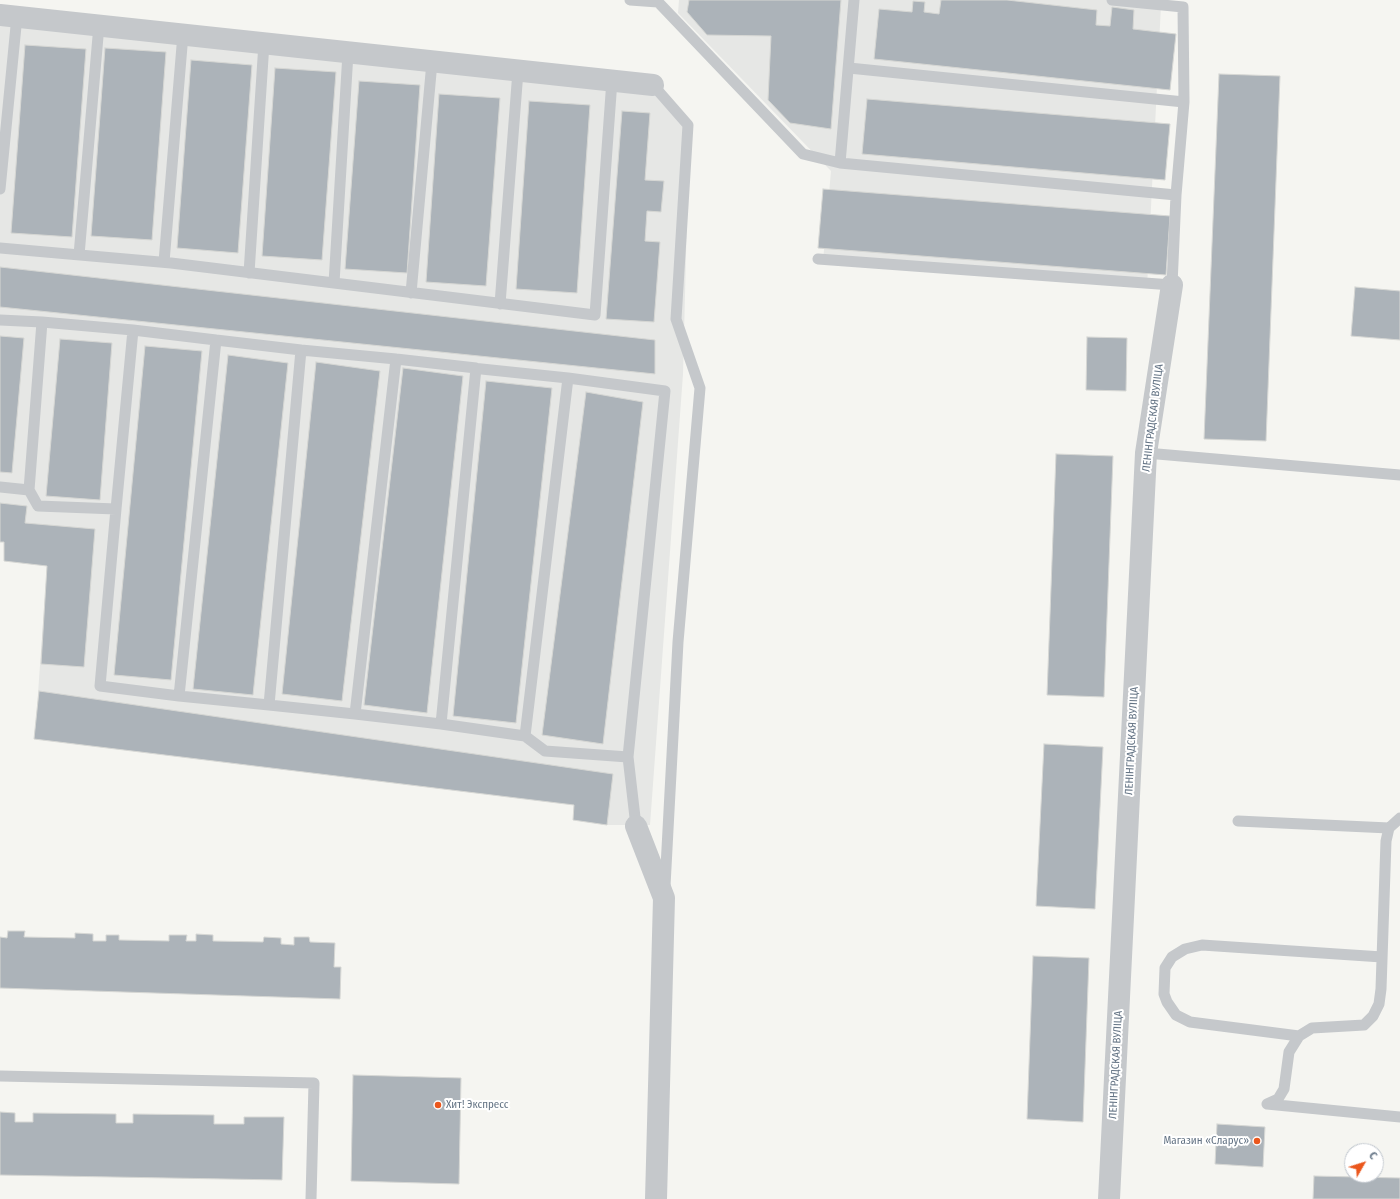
<!DOCTYPE html>
<html>
<head>
<meta charset="utf-8">
<style>
  body { margin:0 }
  #map { position:relative; width:1400px; height:1199px; overflow:hidden; background:#f5f5f1; font-family:"Fira Sans Condensed",sans-serif }
  canvas { display:block }
  .north { position:absolute; left:1344px; top:1143px; width:40px; height:40px; box-sizing:border-box; background:#fff; border:1px solid #c1c7ce; border-radius:50%; rotate:51deg; font-size:11px; font-weight:700; line-height:16px; text-align:center; color:#637384 }
  .north::after { content:''; display:block; margin:auto; width:14px; height:18px; background:#eb571c; clip-path:polygon(50% 0,100% 100%,50% 72%,0 100%) }
</style>
</head>
<body>
<div id="map">
<canvas width="1400" height="1199"></canvas>
<div class="north">С</div>
</div>
<script>
const context = document.querySelector('canvas').getContext('2d');
context.lineJoin = 'round';
function paint(path, color) { context.fillStyle = color; context.fill(path, 'evenodd'); }
const poly = rows => new Path2D(rows.map(r => 'M' + r).join(''));
function trace(path, color, width, dash) { context.strokeStyle = color; context.lineWidth = width; context.lineCap = dash ? 'butt' : 'round'; context.setLineDash(dash || []); context.stroke(path); }
function label(font, color, halo, rows, align = 'center') {
  context.font = font + ' "Fira Sans Condensed",sans-serif'; context.lineWidth = 4; context.setLineDash([]); context.textBaseline = 'middle'; context.strokeStyle = halo; context.fillStyle = color; for (const [text, x, y, turn = 0] of rows) {
    context.save(); context.translate(x, y); context.rotate((+turn || 0) * Math.PI / 180); context.textAlign = isNaN(turn) ? turn : align; if (halo) context.strokeText(text, 0, 0); context.fillText(text, 0, 0); context.restore();
  }
}
const built = poly([
  [679,0,1126,0,1161,5,1147,288,823,261,831,171,678,13],
  [0,10,657,78,689,137,683,374,650,825,607,825,573,820,574,805,35,736,47,566,4,561,4,542,0,542]
]);
const building = poly([
  [689,0,841,0,831,129,790,123,768,100,771,36,707,35,687,12,689,0],
  [941,0,1007,0,1097,10,1096,25,1110,26,1112,7,1134,10,1133,29,1176,34,1170,90,874,59,879,9,912,12,913,1,925,2,924,12,939,14,941,0],
  [25,45,86,49,72,237,11,233,25,45],
  [105,48,166,52,152,240,91,236,105,48],
  [191,60,252,65,238,253,177,248,191,60],
  [275,68,336,72,322,260,262,256,275,68],
  [1219,74,1280,76,1266,441,1204,439,1219,74],
  [359,81,420,85,407,273,345,269,359,81],
  [439,94,500,98,486,286,426,282,439,94],
  [867,99,1170,124,1165,180,862,154,867,99],
  [529,101,590,105,577,293,516,289,529,101],
  [622,111,650,113,645,180,664,181,661,212,647,211,645,241,660,242,654,322,606,319,622,111],
  [823,189,1170,216,1166,275,818,248,823,189],
  [0,267,655,340,655,374,0,307,0,267],
  [1355,287,1400,291,1400,340,1351,336,1355,287],
  [0,336,24,338,12,473,0,472,0,336],
  [1087,337,1127,338,1126,391,1086,390,1087,337],
  [60,339,112,343,100,500,46,496,60,339],
  [145,346,202,351,171,680,114,675,145,346],
  [228,355,288,363,253,695,193,689,228,355],
  [316,362,380,371,342,701,282,694,316,362],
  [403,368,463,376,427,713,364,705,403,368],
  [486,381,552,388,516,723,453,716,486,381],
  [586,392,643,402,603,744,542,735,586,392],
  [1056,454,1113,456,1104,697,1047,695,1056,454],
  [0,503,27,506,25,523,95,529,84,667,41,664,47,566,4,561,4,542,0,542,0,503],
  [39,691,613,774,607,825,573,820,574,805,34,739,39,691],
  [1044,744,1103,747,1095,909,1036,906,1044,744],
  [8,931,25,931,24,937,75,938,75,933,93,934,93,941,106,941,106,935,119,935,119,940,169,941,169,935,187,935,186,941,196,941,196,934,213,935,213,941,263,942,264,937,281,938,281,944,294,945,294,937,309,937,310,942,335,943,334,967,341,967,340,999,0,988,0,937,7,938,8,931],
  [1033,956,1089,958,1083,1122,1027,1119,1033,956],
  [353,1075,461,1078,459,1184,351,1181,353,1075],
  [0,1112,15,1113,15,1122,33,1122,33,1113,116,1114,116,1123,133,1123,133,1114,214,1115,214,1124,244,1124,244,1117,284,1117,282,1180,0,1175,0,1112],
  [1217,1124,1265,1127,1263,1167,1215,1164,1217,1124],
  [1314,1176,1400,1178,1400,1199,1313,1199,1314,1176]
]);
const service = poly([
  [630,0,658,2,803,154,840,163,1176,195,1172,285,818,259],
  [1112,0,1183,7,1184,102,1176,195],
  [849,68,1184,102],
  [653,85,688,125,676,319,700,388,678,642,665,886],
  [840,163,854,0],
  [0,189,17,16],
  [0,248,171,263,595,315,612,80],
  [79,255,99,25],
  [164,262,183,34],
  [249,273,264,43],
  [334,283,348,53],
  [411,293,432,62],
  [500,304,518,71],
  [0,320,42,322,29,490,0,487],
  [1146,453,1400,475],
  [29,490,38,506,116,509,133,330,42,322],
  [116,509,100,686,179,696,216,340,133,330],
  [179,696,269,705,301,350,216,340],
  [269,705,355,714,396,359,301,350],
  [355,714,441,724,476,368,396,359],
  [441,724,525,736,568,378,472,368],
  [525,736,545,751,628,757,665,391,568,378],
  [628,757,636,826],
  [1238,821,1389,828],
  [1299,1036,1190,1022,1176,1015,1167,1002,1164,994,1165,968,1172,957,1185,949,1202,945,1382,957],
  [0,1076,314,1083,311,1199],
  [1267,1104,1278,1099,1284,1089,1289,1052,1299,1036,1312,1028,1364,1025,1373,1016,1379,1004,1381,989,1386,841,1389,828,1400,818],
  [1267,1104,1400,1117]
]);
const minor = poly([
  [0,15,653,85],
  [636,826,664,898,656,1199],
  [1109,1199,1146,453,1172,285]
]);
const markers = [
  [438,1105,4,"#eb571c"],
  [1257,1141,4,"#eb571c"]
];
const streetNames = [
  ["ЛЕНІНГРАДСКАЯ ВУЛІЦА",1153,418,-83],
  ["ЛЕНІНГРАДСКАЯ ВУЛІЦА",1132,741,-87],
  ["ЛЕНІНГРАДСКАЯ ВУЛІЦА",1116,1065,-87]
];
const poiNames = [
  ["Хит! Экспресс",446,1105],
  ["Магазин «Сларус»",1249,1141,"right"]
];
paint(built, '#e6e7e5');
paint(building, '#acb3b9');
trace(building, '#d6d7d4', 1);
trace(service, '#c5c8cb', 11);
trace(minor, '#c5c8cb', 22);
for (const [x, y, r, color] of markers) { const dot = new Path2D(); dot.arc(x, y, r, 0, 2 * Math.PI); context.fillStyle = color; context.fill(dot); trace(dot, '#fff', 1.5); }
label('11px', '#637384', '#fff', streetNames);
label('11px', '#637384', '#fff', poiNames, 'left');
</script>
</body>
</html>
